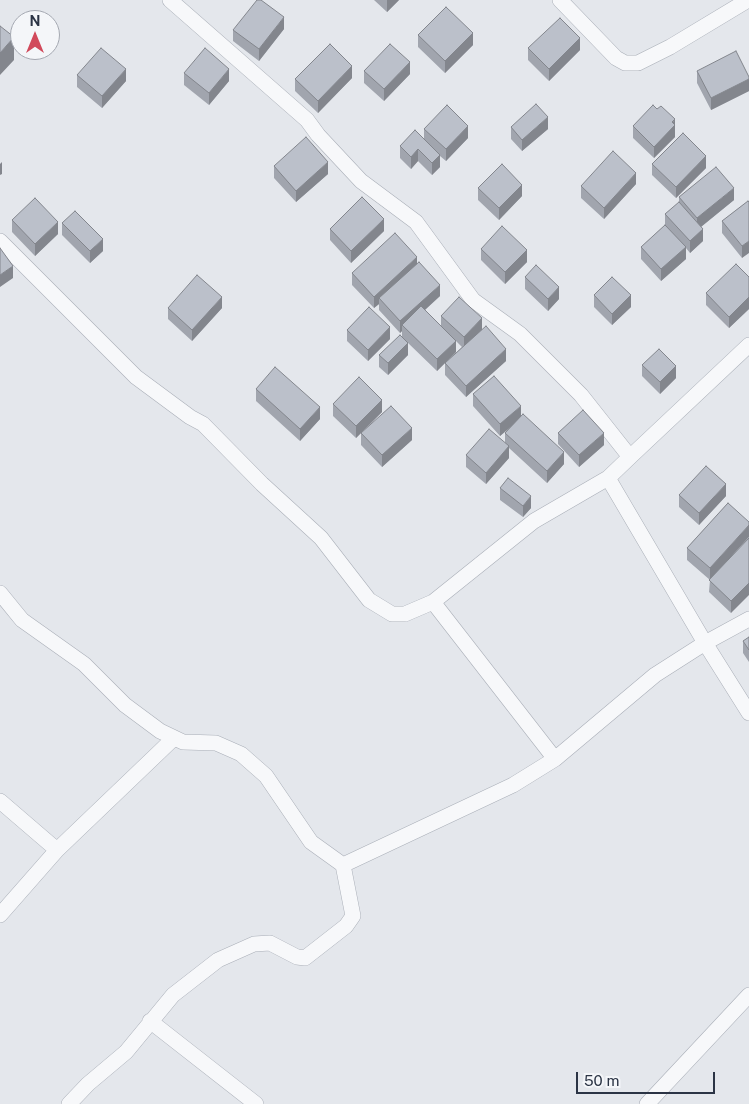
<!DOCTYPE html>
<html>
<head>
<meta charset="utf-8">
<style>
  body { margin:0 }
  #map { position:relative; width:749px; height:1104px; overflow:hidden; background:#e4e7ec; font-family:"Public Sans",sans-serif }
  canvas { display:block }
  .north { position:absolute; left:10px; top:10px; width:50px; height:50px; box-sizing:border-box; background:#f4f6f9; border:1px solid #a4a8b1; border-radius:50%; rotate:0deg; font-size:14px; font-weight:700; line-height:20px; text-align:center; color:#2b3445 }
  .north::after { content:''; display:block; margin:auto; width:18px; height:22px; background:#d1495b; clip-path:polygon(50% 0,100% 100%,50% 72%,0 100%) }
  .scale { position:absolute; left:576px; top:1072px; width:139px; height:22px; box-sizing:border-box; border:2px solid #2b3445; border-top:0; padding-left:6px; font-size:15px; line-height:18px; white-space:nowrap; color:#2b3445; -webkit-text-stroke:4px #f4f6f9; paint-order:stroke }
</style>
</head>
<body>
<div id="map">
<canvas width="749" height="1104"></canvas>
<div class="north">N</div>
<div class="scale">50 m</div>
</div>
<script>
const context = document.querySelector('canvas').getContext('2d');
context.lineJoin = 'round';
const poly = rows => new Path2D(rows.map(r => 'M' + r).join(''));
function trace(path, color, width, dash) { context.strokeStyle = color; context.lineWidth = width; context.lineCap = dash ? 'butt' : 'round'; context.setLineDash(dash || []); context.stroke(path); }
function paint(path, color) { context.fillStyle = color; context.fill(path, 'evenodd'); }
const minor = poly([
  [170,0,307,120,318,135,361,181,416,222,473,300,520,334,581,395,630,457,608,478,705,643,749,619],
  [560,0,616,58,625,63,638,63,670,47,748,0],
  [0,241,136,377,190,417,203,424,262,484,321,538,369,600,392,614,405,614,433,602,534,521,608,478],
  [630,457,749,345],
  [0,593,22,620,84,664,125,705,160,731,183,742,216,743,241,754,266,776,311,842,343,865,513,785,555,759,655,675,705,643,749,713],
  [433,602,555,759],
  [0,801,57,850],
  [0,915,57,850,174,738],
  [150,1021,256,1104],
  [69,1104,88,1084,126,1052,173,995,218,960,254,944,270,943,297,957,305,958,346,926,353,916,343,865],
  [647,1104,749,995]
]);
const wall = poly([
  [374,0,399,0,387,12],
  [284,29,259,61,233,41,233,30],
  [418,35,473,45,445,73,418,47],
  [528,48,580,50,549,81,528,60],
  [364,71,410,74,384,101,364,83],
  [697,71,749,77,749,91,711,110,697,83],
  [184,73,229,81,209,105,184,85],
  [77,75,126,81,102,108,77,87],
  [352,78,318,113,295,91,295,79],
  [633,126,675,131,675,137,654,158,633,138],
  [511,127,548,129,522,151,511,139],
  [424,129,468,138,446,161,440,156,440,167,432,175,418,161,411,169,400,158,400,146,424,139],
  [652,164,706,168,676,198,652,175],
  [274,166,328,174,296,202,274,178],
  [636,184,604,219,581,198,581,186],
  [478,188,522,196,499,220,478,200],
  [679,197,734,200,701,227,703,241,690,253,686,248,686,259,661,281,641,259,641,247,665,225,665,214,679,203],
  [748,201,742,258,722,233,722,221],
  [12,220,58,234,35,256,12,232],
  [62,223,103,251,90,263,62,235],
  [330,229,384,231,351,263,330,240],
  [481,249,527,262,505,284,481,260],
  [417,263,440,296,425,310,441,326,441,316,482,330,506,361,466,397,445,375,445,363,437,371,407,342,408,355,388,375,379,367,379,355,402,337,402,331,400,333,379,310,379,304,374,308,352,285,352,273],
  [456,341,462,347,447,362,456,352],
  [525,277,559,299,548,311,525,289],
  [749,277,749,309,729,328,706,305,706,293],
  [594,295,631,307,612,325,594,307],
  [168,308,222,308,192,341,168,319],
  [347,330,390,339,368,361,347,341],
  [642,365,676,378,660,394,642,376],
  [256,389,320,419,300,441,256,401],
  [473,394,521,416,564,464,547,483,509,448,509,458,486,484,466,467,466,455,505,443,505,433,513,425,500,436,473,406],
  [333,404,382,412,356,438,333,416],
  [361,433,412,440,382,467,361,445],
  [558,433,604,445,579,467,558,444],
  [500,488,531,508,523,517,500,500],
  [679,495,726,496,699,525,679,507],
  [728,503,714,575,749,538,731,613,709,592,710,580,687,560,687,548],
  [749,637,749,662,743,653,743,641]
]);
const shadedWall = poly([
  [387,0,399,0,387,12],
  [284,17,284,29,259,61,259,49],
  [473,33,473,45,445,73,445,61],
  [14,37,14,60,0,75,0,53],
  [580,38,580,50,549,81,549,69],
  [410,62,410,74,384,101,384,89],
  [352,66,352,78,318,113,318,101],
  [126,69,126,81,102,108,102,96],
  [229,69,229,81,209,105,209,93],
  [749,79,749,91,711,110,711,98],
  [548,117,548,129,522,151,522,140],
  [675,119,675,137,654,158,654,147],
  [468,126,468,138,446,161,446,149],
  [418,149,418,161,411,169,411,157],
  [440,155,440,167,432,175,432,163],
  [706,156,706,168,676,198,676,187],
  [2,162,2,174,0,175,0,164],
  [328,162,328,174,296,202,296,191],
  [636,173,636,184,604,219,604,208],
  [522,185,522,196,499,220,499,208],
  [734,188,734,200,697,230,697,218],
  [384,219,384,231,351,263,351,251],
  [58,222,58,234,35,256,35,244],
  [703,229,703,241,690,253,690,241],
  [103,239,103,251,90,263,90,251],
  [749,241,749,253,742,258,742,246],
  [686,247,686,259,661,281,661,269],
  [527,250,527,262,505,284,505,272],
  [417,257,417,268,379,298,379,304,374,308,374,297],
  [13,266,13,278,0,287,0,275],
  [440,285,440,296,405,328,402,325,402,331,400,333,400,321],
  [559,287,559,299,548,311,548,299],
  [631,295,631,307,612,325,612,314],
  [222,297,222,308,192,341,192,330],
  [749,297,749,309,729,328,729,317],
  [482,318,482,330,464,349,464,337],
  [390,327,390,339,368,361,368,350],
  [456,341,456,352,437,371,437,359],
  [408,343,408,355,388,375,388,363],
  [506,349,506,361,466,397,466,386],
  [676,366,676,378,660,394,660,382],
  [382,400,382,412,356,438,356,426],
  [521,406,521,418,500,436,500,424],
  [320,407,320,419,300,441,300,429],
  [412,428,412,440,382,467,382,455],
  [604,433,604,445,579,467,579,455],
  [509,446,509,458,486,484,486,473],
  [564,452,564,464,547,483,547,471],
  [726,484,726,496,699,525,699,513],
  [531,496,531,508,523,517,523,506],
  [749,525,749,537,710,580,710,568],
  [749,583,749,595,731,613,731,601]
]);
const building = poly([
  [257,0,261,0,284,17,259,49,233,30,257,0],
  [446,7,473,33,445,61,418,35,446,7],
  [560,18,580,38,549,69,528,48,560,18],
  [0,26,14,37,0,53,0,26],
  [330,44,352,66,318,101,295,79,330,44],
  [390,44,410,62,384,89,364,71,390,44],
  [101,48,126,69,102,96,77,75,101,48],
  [205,48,229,69,209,93,184,73,205,48],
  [736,51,749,77,749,79,711,98,697,71,736,51],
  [536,104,548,117,522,140,511,127,536,104],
  [447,105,468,126,446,149,424,129,447,105],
  [653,105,657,109,661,106,675,119,672,122,675,125,654,147,633,126,653,105],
  [415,130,440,155,432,163,418,149,411,157,400,146,415,130],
  [683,133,706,156,676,187,652,164,683,133],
  [306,137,328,162,296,191,274,166,306,137],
  [613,151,636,173,604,208,581,186,613,151],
  [502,164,522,185,499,208,478,188,502,164],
  [716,167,734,188,697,218,679,197,716,167],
  [362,197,384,219,351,251,330,229,362,197],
  [35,198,58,222,35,244,12,220,35,198],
  [748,201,749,202,749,241,742,246,722,221,748,201],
  [679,202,703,229,690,241,665,214,679,202],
  [75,211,103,239,90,251,62,223,75,211],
  [665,225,686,247,661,269,641,247,665,225],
  [502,226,527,250,505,272,481,249,502,226],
  [395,233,417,257,374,297,352,273,395,233],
  [0,248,13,266,0,275,0,248],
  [419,262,440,285,400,321,379,298,419,262],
  [736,264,749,277,749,297,729,317,706,293,736,264],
  [536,265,559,287,548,299,525,277,536,265],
  [197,275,222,297,192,330,168,308,197,275],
  [612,277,631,295,612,314,594,295,612,277],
  [459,297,482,318,464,337,441,316,459,297],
  [421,306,456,341,437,359,402,325,421,306],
  [369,307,390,327,368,350,347,330,369,307],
  [486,326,506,349,466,386,445,363,486,326],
  [400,335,408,343,388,363,379,355,400,335],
  [659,349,676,366,660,382,642,365,659,349],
  [275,367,320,407,300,429,256,389,275,367],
  [494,376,521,406,500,424,473,394,494,376],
  [359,377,382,400,356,426,333,404,359,377],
  [391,406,412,428,382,455,361,433,391,406],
  [583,410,604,433,579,455,558,433,583,410],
  [523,414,564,452,547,471,505,433,523,414],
  [489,429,509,446,486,473,466,455,489,429],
  [706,466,726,484,699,513,679,495,706,466],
  [508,478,531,496,523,506,500,488,508,478],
  [728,503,749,522,749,525,710,568,687,548,728,503],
  [749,538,749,583,731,601,709,580,749,538],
  [749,637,749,650,743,641,749,637]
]);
trace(minor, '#a9aeb7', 16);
trace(minor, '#f7f8fa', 15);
paint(wall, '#a1a5ae');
paint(shadedWall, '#83868d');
paint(building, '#bbc0ca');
trace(building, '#83868d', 1);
</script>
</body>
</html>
